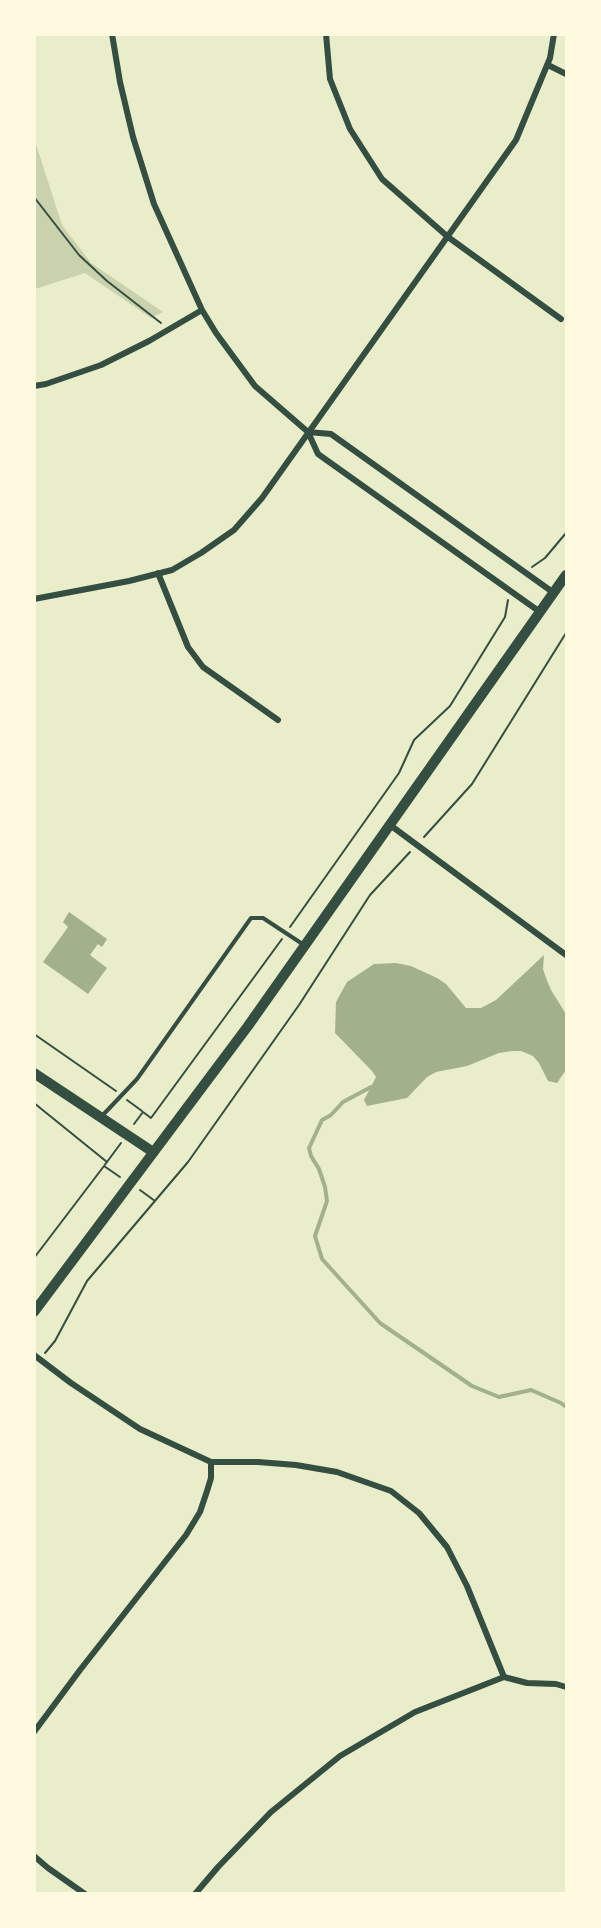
<!DOCTYPE html>
<html>
<head>
<meta charset="utf-8">
<style>
  body { margin:0 }
  #map { position:relative; width:601px; height:1928px; overflow:hidden; background:#e9edc9; font-family:Mulish,sans-serif }
  canvas { display:block }
  .frame { position:absolute; inset:0; border:36px solid #fefae0; pointer-events:none }
</style>
</head>
<body>
<div id="map">
<canvas width="601" height="1928"></canvas>
<div class="frame"></div>
</div>
<script>
const context = document.querySelector('canvas').getContext('2d');
context.lineJoin = 'round';
function paint(path, color) { context.fillStyle = color; context.fill(path, 'evenodd'); }
const poly = rows => new Path2D(rows.map(r => 'M' + r).join(''));
function trace(path, color, width, dash) { context.strokeStyle = color; context.lineWidth = width; context.lineCap = dash ? 'butt' : 'round'; context.setLineDash(dash || []); context.stroke(path); }
const green = poly([
  [34,138,62,225,91,263,163,312,151,318,85,273,35,289]
]);
const water = poly([
  [69,912,107,939,102,947,98,944,90,955,107,968,88,994,43,962,68,927,63,922],
  [544,955,543,969,546,978,551,990,566,1014,566,1070,557,1083,548,1081,539,1063,533,1056,521,1051,512,1051,499,1053,467,1066,436,1072,427,1077,407,1098,367,1106,364,1100,376,1077,372,1071,335,1033,336,1002,347,982,374,964,396,963,411,966,437,978,446,984,466,1008,481,1008,496,1000]
]);
const stream = poly([
  [371,1087,343,1102,331,1115,322,1120,309,1148,311,1156,319,1169,325,1187,327,1201,315,1236,322,1259,380,1323,472,1386,499,1397,531,1390,561,1403,566,1407]
]);
const path = poly([
  [34,197,79,255,107,281,161,323],
  [532,567,545,558,566,533],
  [424,837,472,784,566,633],
  [290,927,399,773,414,740,450,706,505,617,508,600],
  [34,1034,116,1091],
  [127,1100,142,1111],
  [34,1103,107,1162],
  [134,1124,143,1112,151,1118,282,939],
  [120,1177,104,1166,121,1143],
  [140,1190,155,1201],
  [34,1258,104,1166],
  [45,1353,55,1341,87,1281,188,1162,299,1005,370,895,410,852]
]);
const service = poly([
  [101,1117,137,1079,251,918,263,918,304,945]
]);
const minor = poly([
  [112,34,120,82,133,137,154,204,202,310,216,333,255,386,308,432,318,454,540,612],
  [326,34,330,79,350,129,382,179,448,237,561,319],
  [548,65,566,74],
  [34,386,46,384,101,365,149,341,202,310],
  [308,432,331,434,554,593],
  [158,573,188,647,203,667,278,720],
  [34,599,129,581,172,570,201,553,234,530,262,498,516,140,550,58,554,34],
  [390,825,566,955],
  [34,1355,71,1383,140,1429,211,1462,258,1462,296,1465,337,1472,391,1491,419,1513,447,1547,467,1586,504,1677],
  [34,1732,80,1670,186,1535,200,1512,207,1491,211,1478,211,1462],
  [34,1856,48,1868,85,1894],
  [195,1894,218,1867,271,1812,340,1756,415,1712,504,1677,527,1683,556,1684,566,1687]
]);
const tertiary = poly([
  [34,1073,153,1152],
  [34,1312,248,1026,566,575]
]);
paint(green, '#cad2ad');
paint(water, '#a3b18a');
trace(stream, '#a3b18a', 4);
trace(path, '#344e41', 2);
trace(service, '#344e41', 4);
trace(minor, '#344e41', 6);
trace(tertiary, '#344e41', 10);
</script>
</body>
</html>
